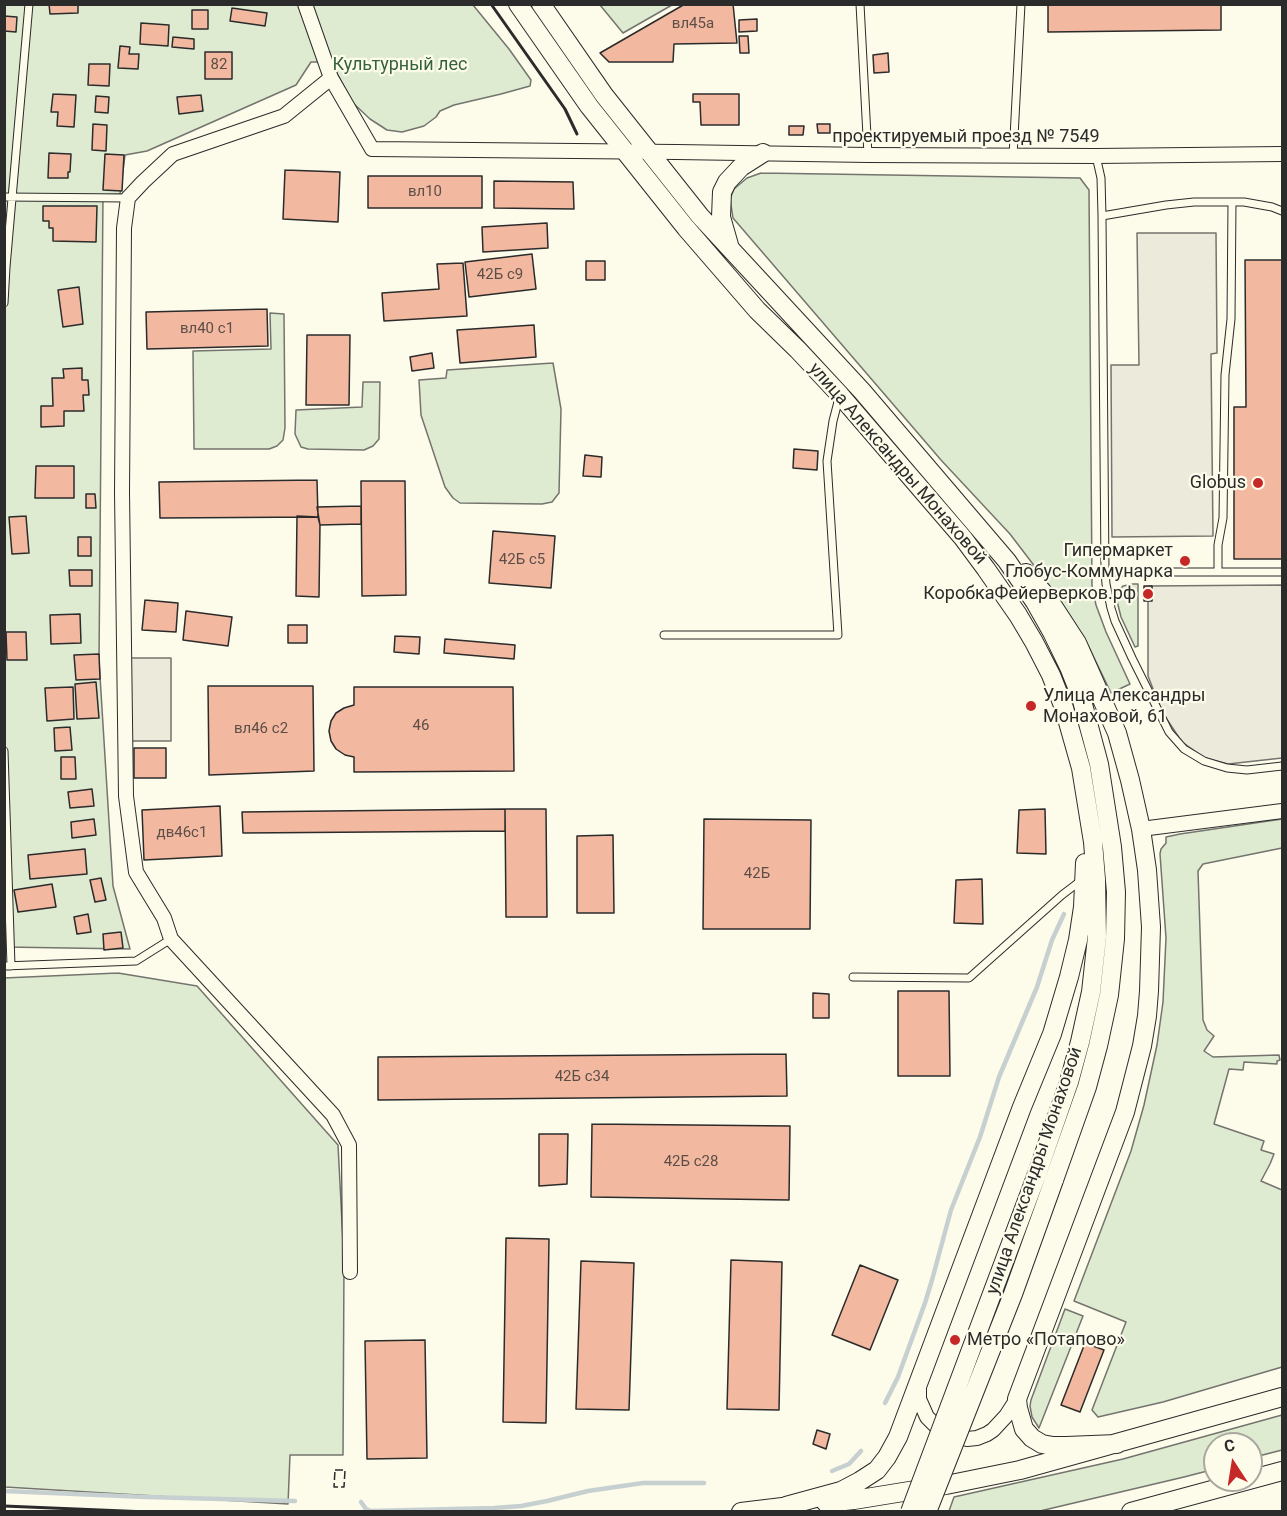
<!DOCTYPE html>
<html>
<head>
<meta charset="utf-8">
<style>
  body { margin:0 }
  #map { position:relative; width:1287px; height:1516px; overflow:hidden; background:#fdfbea; font-family:Roboto,sans-serif }
  canvas { display:block }
  .frame { position:absolute; inset:0; border:6px solid #2b2b2b; pointer-events:none }
  .north { position:absolute; left:1203px; top:1432px; width:60px; height:60px; box-sizing:border-box; background:#fdfbea; border:2px solid #a9a89e; border-radius:50%; rotate:348deg; font-size:16px; font-weight:700; line-height:24px; text-align:center; color:#2b2b2b }
  .north::after { content:''; display:block; margin:auto; width:21px; height:27px; background:#c62828; clip-path:polygon(50% 0,100% 100%,50% 72%,0 100%) }
</style>
</head>
<body>
<div id="map">
<canvas width="1287" height="1516"></canvas>
<div class="frame"></div>
<div class="north">С</div>
</div>
<script>
const context = document.querySelector('canvas').getContext('2d');
context.lineJoin = 'round';
function paint(path, color) { context.fillStyle = color; context.fill(path, 'evenodd'); }
const poly = rows => new Path2D(rows.map(r => 'M' + r).join(''));
function trace(path, color, width, dash) { context.strokeStyle = color; context.lineWidth = width; context.lineCap = dash ? 'butt' : 'round'; context.setLineDash(dash || []); context.stroke(path); }
function label(font, color, halo, rows, align = 'center') {
  context.font = font + ' Roboto,sans-serif'; context.lineWidth = 4.5; context.setLineDash([]); context.textBaseline = 'middle'; context.strokeStyle = halo; context.fillStyle = color; for (const [text, x, y, turn = 0] of rows) {
    context.save(); context.translate(x, y); context.rotate((+turn || 0) * Math.PI / 180); context.textAlign = isNaN(turn) ? turn : align; if (halo) context.strokeText(text, 0, 0); context.fillText(text, 0, 0); context.restore();
  }
}
const green = poly([
  [5,5,473,5,509,49,531,80,530,86,501,94,454,105,440,111,436,117,424,126,402,132,387,130,370,119,353,103,331,62,311,62,296,85,147,151,125,155,120,194,103,195,99,660,113,886,130,949,5,947,5,5],
  [600,5,672,5,623,33,600,5],
  [761,173,1080,178,1089,190,1092,585,1096,605,1106,632,1130,684,1111,693,1087,643,1055,593,1010,534,941,460,733,218,730,199,734,189,747,178,761,173],
  [270,313,284,314,285,428,283,440,277,446,269,449,194,449,193,351,271,349,270,313],
  [553,363,561,409,559,493,552,502,542,504,460,503,453,498,445,487,421,415,419,380,446,378,447,370,553,363],
  [363,382,380,382,379,439,373,446,364,450,308,449,301,447,295,434,296,410,362,407,363,382],
  [1133,584,1138,584,1138,646,1135,647,1121,617,1116,597,1117,592,1123,586,1133,584],
  [1282,819,1282,848,1203,864,1198,871,1203,1020,1207,1030,1214,1036,1204,1051,1213,1057,1279,1055,1280,1060,1277,1061,1277,1064,1244,1062,1243,1070,1229,1069,1214,1124,1264,1141,1261,1150,1274,1154,1270,1164,1261,1181,1282,1190,1282,1367,1163,1402,1098,1417,1092,1410,1126,1322,1074,1301,1131,1151,1144,1105,1157,1045,1163,1002,1166,938,1160,854,1161,849,1166,843,1166,837,1180,834,1282,819],
  [118,973,197,986,338,1145,344,1261,343,1455,290,1455,288,1504,5,1487,4,978,118,973],
  [1065,1309,1083,1316,1039,1428,1032,1417,1030,1406,1031,1400,1065,1309],
  [1282,1415,1282,1450,1251,1458,1251,1444,1215,1444,1215,1469,1184,1477,1040,1511,949,1511,954,1497,1123,1459,1282,1415]
]);
const parking = poly([
  [1137,233,1216,233,1217,353,1211,354,1213,536,1112,537,1111,365,1139,365,1137,233],
  [1282,585,1282,758,1228,764,1205,758,1182,742,1162,712,1148,676,1148,586,1282,585],
  [130,658,171,658,171,741,129,741,130,658]
]);
const stream = poly([
  [885,1403,898,1377,925,1303,932,1280,951,1210,980,1137,999,1077,1037,987,1052,940,1064,914],
  [832,1471,849,1464,861,1451],
  [4,1491,146,1497,295,1501],
  [361,1502,366,1509,371,1511,494,1508,521,1506,547,1501,588,1491,643,1483,704,1483]
]);
const building = poly([
  [49,4,78,4,78,13,50,14,49,4],
  [685,4,733,4,737,43,674,44,673,62,609,62,600,53,685,4],
  [1048,4,1221,4,1221,30,1048,32,1048,4],
  [232,8,267,13,265,26,230,21,232,8],
  [192,10,208,10,208,29,192,29,192,10],
  [4,16,17,17,16,32,4,31,4,16],
  [757,19,757,31,739,32,739,20,757,19],
  [141,23,169,25,168,46,140,44,141,23],
  [739,36,748,36,749,53,740,53,739,36],
  [173,37,194,39,194,49,172,47,173,37],
  [120,46,130,47,129,54,139,54,138,69,118,68,120,46],
  [205,52,232,52,232,79,205,79,205,52],
  [888,53,889,72,874,73,873,55,888,53],
  [89,64,110,64,109,86,88,85,89,64],
  [53,94,76,95,74,127,57,126,58,112,51,112,53,94],
  [693,94,739,94,739,125,701,125,700,102,693,102,693,94],
  [201,95,203,111,179,114,177,97,201,95],
  [96,96,109,97,108,113,95,112,96,96],
  [93,124,107,125,106,151,92,150,93,124],
  [817,124,830,124,830,133,818,133,817,124],
  [789,126,804,126,803,135,789,135,789,126],
  [49,153,71,154,70,172,68,172,68,178,48,178,49,153],
  [105,154,124,155,122,191,103,190,105,154],
  [285,170,340,172,338,222,283,219,285,170],
  [368,176,482,176,482,208,368,208,368,176],
  [494,181,573,182,574,209,494,208,494,181],
  [43,206,97,206,96,242,53,241,53,228,49,228,49,221,43,221,43,206],
  [547,223,548,248,483,252,482,227,547,223],
  [532,254,536,289,469,297,465,262,532,254],
  [1245,260,1282,260,1282,559,1234,559,1234,407,1246,407,1245,260],
  [586,261,605,261,605,280,586,280,586,261],
  [463,263,467,316,384,321,382,293,439,289,437,264,463,263],
  [79,287,83,324,63,327,58,290,79,287],
  [267,309,268,346,147,349,146,312,267,309],
  [534,325,536,357,460,363,457,330,534,325],
  [307,335,350,335,349,405,306,405,307,335],
  [432,353,434,368,412,371,410,357,432,353],
  [82,368,82,380,88,380,89,395,83,395,84,411,64,411,64,426,41,427,41,406,53,406,52,378,64,378,63,369,82,368],
  [794,449,818,451,817,470,793,468,794,449],
  [585,455,602,457,601,477,583,476,585,455],
  [36,466,74,466,74,498,35,498,36,466],
  [317,480,318,517,160,518,159,482,317,480],
  [361,481,405,481,406,595,362,596,361,481],
  [86,494,95,494,96,508,86,508,86,494],
  [361,506,361,524,320,525,317,507,361,506],
  [26,516,29,553,12,554,9,517,26,516],
  [297,516,318,517,320,525,319,597,296,596,297,516],
  [493,531,555,536,551,588,489,583,493,531],
  [78,537,91,537,91,556,78,556,78,537],
  [69,570,92,570,92,586,70,586,69,570],
  [1144,586,1152,586,1152,601,1144,601,1144,586],
  [145,600,178,603,176,632,142,630,145,600],
  [186,611,232,617,228,646,183,640,186,611],
  [80,614,81,643,51,644,50,615,80,614],
  [288,625,307,625,307,643,288,643,288,625],
  [6,632,26,632,27,660,7,660,6,632],
  [395,636,420,637,419,654,394,652,395,636],
  [445,639,515,645,514,659,444,653,445,639],
  [99,654,100,679,76,680,74,655,99,654],
  [96,682,99,718,77,719,75,684,96,682],
  [208,686,313,686,314,771,209,775,208,686],
  [73,687,74,719,47,721,45,688,73,687],
  [354,687,513,687,514,771,354,772,354,757,345,755,336,749,331,741,329,731,331,721,336,713,344,708,354,705,354,687],
  [70,727,72,750,55,751,54,728,70,727],
  [134,748,166,748,166,778,134,778,134,748],
  [61,757,75,757,76,779,61,779,61,757],
  [92,789,94,806,70,808,68,792,92,789],
  [220,806,222,856,144,860,142,810,220,806],
  [505,809,505,831,243,833,242,812,505,809],
  [505,809,546,809,547,917,506,917,505,809],
  [1045,809,1046,854,1017,853,1019,810,1045,809],
  [94,819,96,835,72,838,71,822,94,819],
  [704,819,811,820,810,929,703,929,704,819],
  [613,835,614,913,577,913,577,836,613,835],
  [85,849,87,874,30,879,28,855,85,849],
  [101,878,106,900,95,902,90,880,101,878],
  [982,879,983,924,954,923,956,880,982,879],
  [52,884,56,907,18,912,14,890,52,884],
  [88,914,91,932,77,934,74,917,88,914],
  [121,932,123,948,104,950,103,934,121,932],
  [898,991,949,991,950,1076,898,1076,898,991],
  [813,993,829,994,829,1018,813,1018,813,993],
  [786,1054,787,1096,378,1100,378,1057,786,1054],
  [592,1124,790,1126,789,1200,591,1197,592,1124],
  [539,1134,568,1134,567,1184,539,1186,539,1134],
  [506,1238,549,1239,546,1423,503,1422,506,1238],
  [731,1260,782,1262,779,1410,727,1409,731,1260],
  [581,1261,634,1263,629,1410,576,1409,581,1261],
  [860,1265,898,1280,870,1350,832,1335,860,1265],
  [425,1340,427,1458,367,1459,365,1341,425,1340],
  [1085,1343,1104,1350,1080,1412,1061,1405,1085,1343],
  [817,1430,830,1434,826,1449,813,1444,817,1430]
]);
const service = poly([
  [860,4,868,155],
  [1013,156,1021,4],
  [1096,156,1101,178,1102,216,1105,572,1106,584,1111,608,1115,621,1132,658,1169,732,1184,749,1204,761,1227,768,1247,770,1282,766],
  [4,197,128,198],
  [1102,216,1166,205,1194,202,1244,202,1272,207,1282,211],
  [4,303,6,267,29,4],
  [1105,572,1282,572],
  [1218,572,1218,545,1223,518,1225,375,1231,319,1232,202],
  [664,635,838,635,827,461,833,421,839,398],
  [4,751,11,966],
  [4,966,136,961,171,939],
  [853,977,969,978,1062,895,1079,882,1082,881]
]);
const minor = poly([
  [305,4,331,78,372,149,676,152,868,155,1096,156,1282,154],
  [331,78,284,116,173,154,143,182,128,198,124,228,122,492,126,796,136,872,164,918,171,939,333,1115,349,1145,350,1272],
  [1141,829,1282,811],
  [919,1385,919,1399,927,1417,940,1430,958,1437,967,1439,977,1438,987,1434,993,1430,1006,1416,1017,1399]
]);
const secondary = poly([
  [518,4,589,106,686,228,757,310,798,350,840,395,963,538,986,569,1018,615,1034,642,1051,675,1064,708,1081,768,1093,842,1096,879,1097,937,1091,992,1080,1042,1069,1082,1037,1174],
  [541,4,604,95,700,216,862,391,1007,561,1035,602,1052,632,1069,667,1081,697,1099,764,1112,847,1116,892,1115,939,1109,995,1098,1046,1087,1087,1054,1180],
  [729,245,721,217,722,192,727,182,741,167,763,153],
  [1026,573,1047,597,1077,643,1117,733,1130,780,1141,829,1147,870,1151,927,1149,991,1147,1016,1142,1046,1125,1112,1017,1399,1018,1408,1024,1429,1032,1438,1042,1444,1053,1446,1066,1446,1117,1444],
  [826,1503,854,1500,946,1485,1020,1470,1282,1397],
  [786,1506,841,1491,860,1481,877,1470,887,1457,898,1437,1022,1107,1052,1034,1069,977,1078,940,1083,907,1085,863],
  [741,1512,799,1505],
  [1131,1512,1282,1471]
]);
const secondaryBridge = poly([
  [910,1512,1037,1174],
  [927,1512,1013,1294,1054,1180]
]);
const fence = poly([
  [335,1470,345,1470,344,1487,334,1487,335,1470]
]);
const wall = poly([
  [491,4,565,109,577,134],
  [4,1506,148,1512]
]);
const markers = [
  [1258,483,6,"#c62828"],
  [1185,561,6,"#c62828"],
  [1148,594,6,"#c62828"],
  [1031,706,6,"#c62828"],
  [955,1340,6,"#c62828"]
];
const numberNames = [
  ["вл45а",693,24],
  ["82",219,65],
  ["вл10",425,192],
  ["42Б c9",500,275],
  ["вл40 с1",207,329],
  ["42Б с5",522,560],
  ["46",421,726],
  ["вл46 с2",261,729],
  ["дв46с1",182,833],
  ["42Б",757,874],
  ["42Б с34",582,1077],
  ["42Б с28",691,1162]
];
const parkNames = [
  ["Культурный лес",400,65]
];
const streetNames = [
  ["проектируемый проезд № 7549",966,137],
  ["улица Александры Монаховой",897,464,49],
  ["улица Александры Монаховой",1035,1171,-71]
];
const poiNames = [
  ["Globus",1246,483],
  ["Гипермаркет",1173,551],
  ["Глобус-Коммунарка",1173,572],
  ["КоробкаФейерверков.рф",1136,594],
  ["Улица Александры",1043,696,"left"],
  ["Монаховой, 61",1043,717,"left"],
  ["Метро «Потапово»",967,1340,"left"]
];
paint(green, '#deebd1');
trace(green, '#74746e', 1.5);
paint(parking, '#eceadb');
trace(parking, '#74746e', 1.5);
trace(stream, '#c7d0d0', 4.5);
paint(building, '#f2b8a0');
trace(building, '#2b2b2b', 1.5);
trace(service, '#2b2b2b', 9);
trace(minor, '#2b2b2b', 16);
trace(secondary, '#2b2b2b', 20);
trace(service, '#fdfbea', 7);
trace(minor, '#fdfbea', 14);
trace(secondary, '#fdfbea', 18);
trace(secondaryBridge, '#2b2b2b', 20, []);
trace(secondaryBridge, '#fdfbea', 18);
trace(fence, '#2b2b2b', 1.5, [8, 3]);
trace(wall, '#2b2b2b', 3);
for (const [x, y, r, color] of markers) { const dot = new Path2D(); dot.arc(x, y, r, 0, 2 * Math.PI); context.fillStyle = color; context.fill(dot); trace(dot, '#fdfbea', 2); }
label('15px', '#5d4e48', null, numberNames);
label('18px', '#34623c', '#fdfbea', parkNames);
label('18px', '#2b2b2b', '#fdfbea', streetNames);
label('18px', '#2b2b2b', '#fdfbea', poiNames, 'right');
</script>
</body>
</html>
